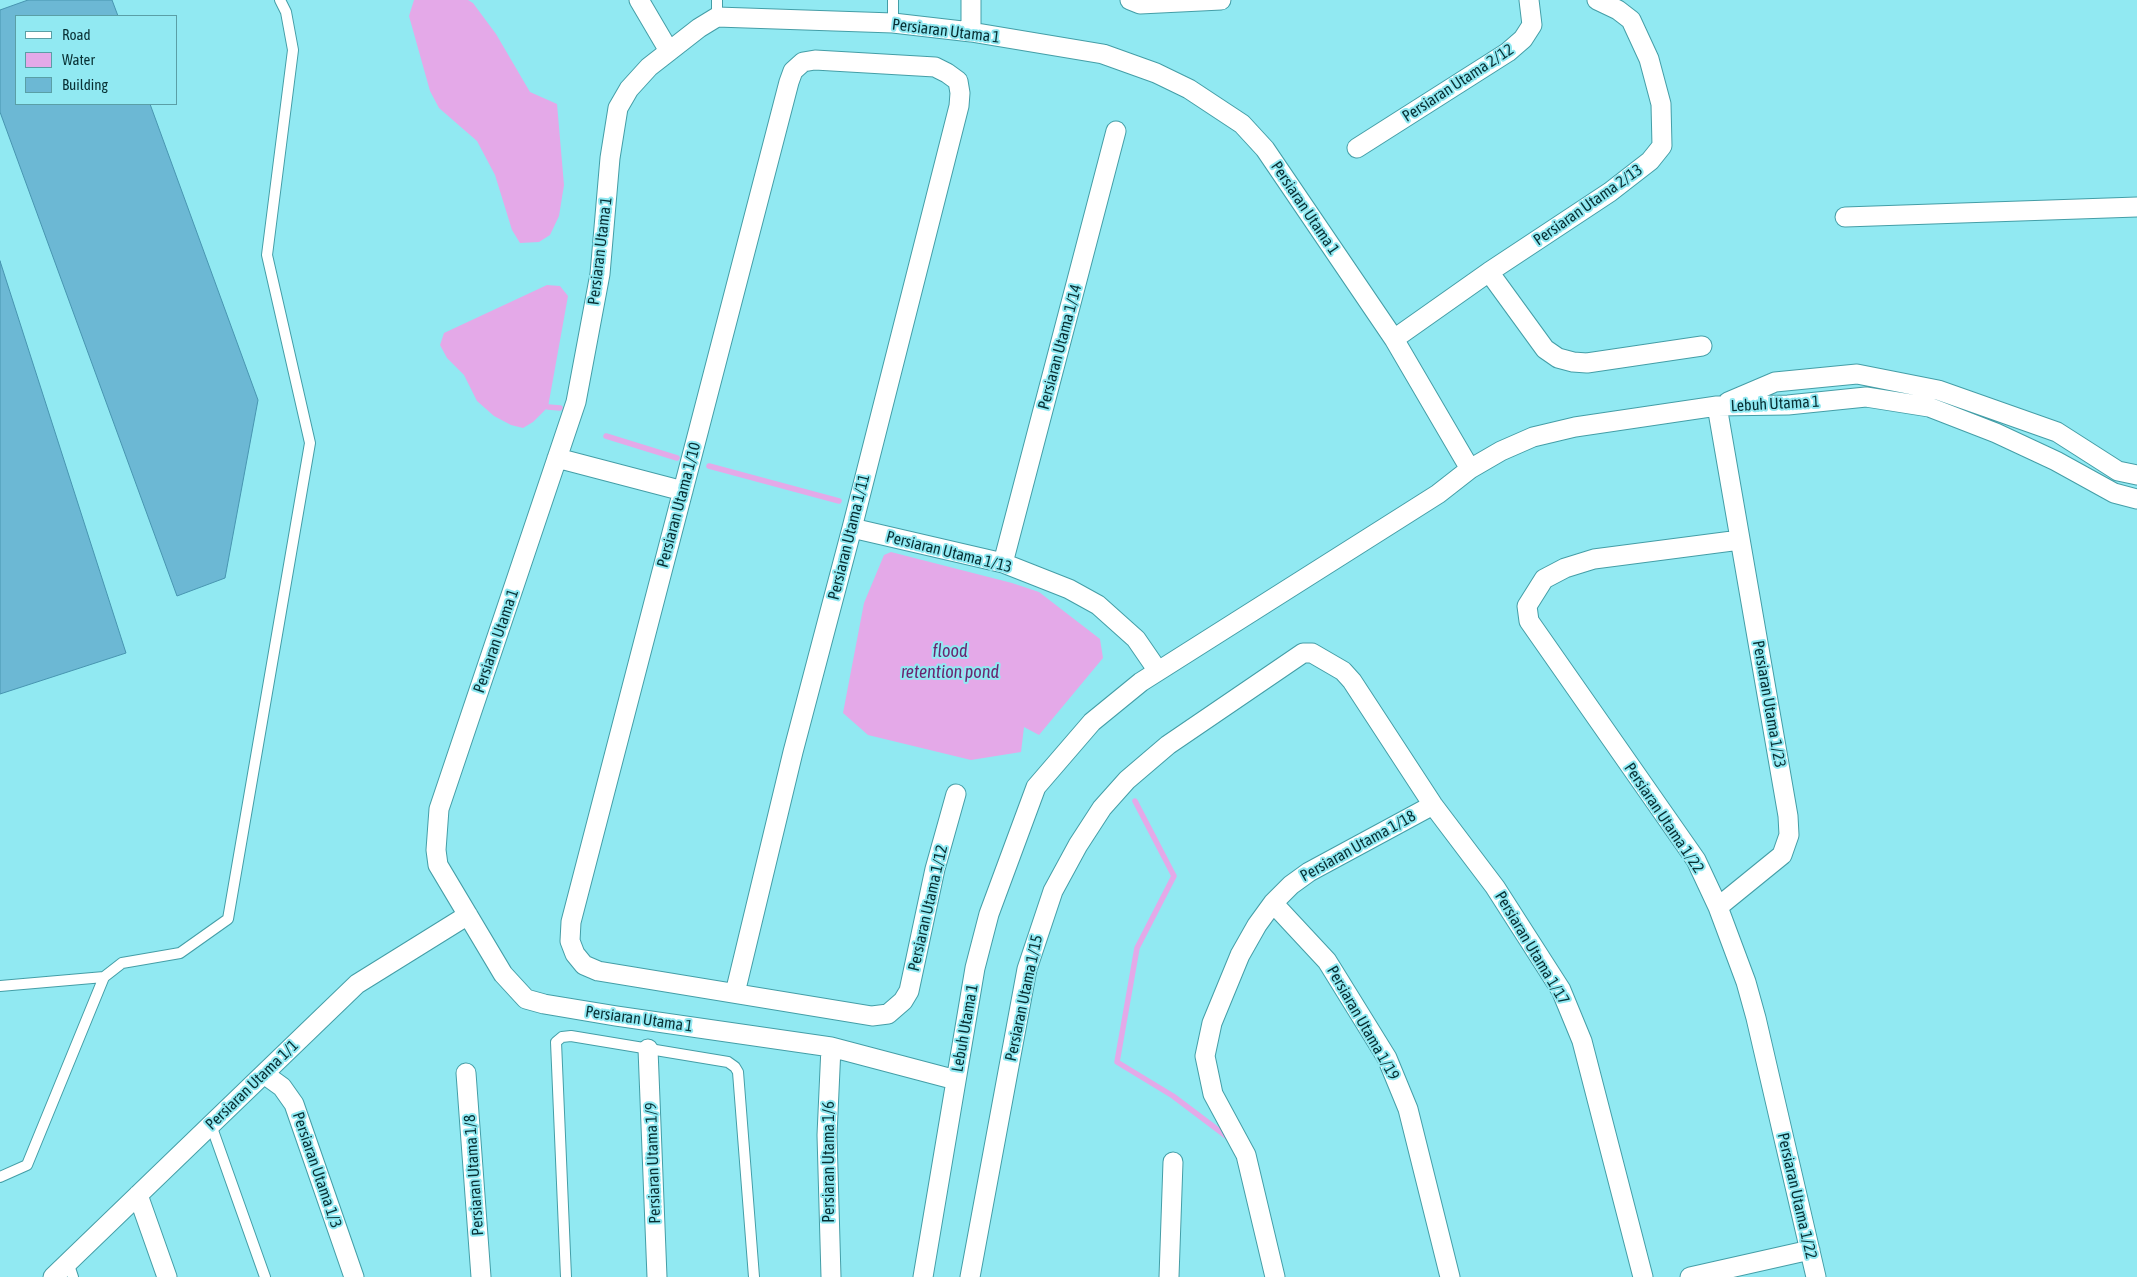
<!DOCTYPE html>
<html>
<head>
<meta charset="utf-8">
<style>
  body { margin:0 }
  #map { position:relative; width:2137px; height:1277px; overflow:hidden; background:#91e9f2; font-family:"Asap Condensed",sans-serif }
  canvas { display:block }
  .legend { position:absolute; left:15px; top:15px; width:162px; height:90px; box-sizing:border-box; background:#91e9f2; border:1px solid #5a9fa6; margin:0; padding:6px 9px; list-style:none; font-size:15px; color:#083034 }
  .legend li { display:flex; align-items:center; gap:10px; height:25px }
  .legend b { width:25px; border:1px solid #5a9fa6 }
</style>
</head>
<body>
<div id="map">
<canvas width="2137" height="1277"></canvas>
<ul class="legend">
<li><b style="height:6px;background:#fff"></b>Road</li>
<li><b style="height:14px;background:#e4a9e8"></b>Water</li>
<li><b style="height:14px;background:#6cb8d4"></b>Building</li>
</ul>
</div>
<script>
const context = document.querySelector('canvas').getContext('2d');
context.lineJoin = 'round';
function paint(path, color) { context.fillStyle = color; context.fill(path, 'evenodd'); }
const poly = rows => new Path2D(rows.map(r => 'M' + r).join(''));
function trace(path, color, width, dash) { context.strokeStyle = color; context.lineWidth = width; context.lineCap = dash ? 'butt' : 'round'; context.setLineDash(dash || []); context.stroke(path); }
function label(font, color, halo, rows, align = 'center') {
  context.font = font + ' "Asap Condensed",sans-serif'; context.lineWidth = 4; context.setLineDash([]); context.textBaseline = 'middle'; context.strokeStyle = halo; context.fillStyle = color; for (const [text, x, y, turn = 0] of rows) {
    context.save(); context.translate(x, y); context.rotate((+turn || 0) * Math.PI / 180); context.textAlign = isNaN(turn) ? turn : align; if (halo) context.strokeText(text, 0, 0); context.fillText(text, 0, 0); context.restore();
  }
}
const water = poly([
  [414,0,468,0,473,3,496,34,530,92,557,104,564,185,559,216,550,235,539,242,520,243,512,230,495,175,477,141,439,108,430,91,409,16],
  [547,285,560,286,568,296,548,407,533,422,523,428,511,425,494,416,477,401,464,375,447,358,440,345,444,333],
  [891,552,1012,583,1039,592,1100,639,1103,658,1039,735,1024,727,1021,752,971,760,868,735,843,713,864,603,884,555]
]);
const stream = poly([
  [548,407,560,408],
  [606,436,677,458],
  [709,466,839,501],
  [1135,801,1174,876,1137,948,1117,1062,1173,1096,1230,1139]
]);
const building = poly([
  [28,0,112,0,118,16,16,16,16,104,150,104,258,400,225,578,177,596,0,112,0,10,28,0],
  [0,261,126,653,0,694,0,261]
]);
const lane = poly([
  [717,0,717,17],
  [893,0,893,23],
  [0,986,104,977],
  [211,1125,265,1277],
  [0,1177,27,1165,104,977,122,963,180,953,228,919,310,443,267,255,293,50,286,12,280,0],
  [68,1262,73,1277],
  [566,1277,556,1042,562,1037,571,1036,728,1062,735,1067,738,1072,754,1277]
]);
const street = poly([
  [639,0,669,51],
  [1130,0,1140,4,1221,0],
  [971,32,971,0],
  [1357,148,1508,52,1523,39,1532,25,1529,0],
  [1845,217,2137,207],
  [1489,272,1545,349,1558,358,1573,362,1587,363,1702,346],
  [1394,339,1489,272,1610,192,1650,161,1662,146,1661,104,1649,59,1631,20,1618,10,1597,0],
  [1728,402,1775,382,1857,374,1938,390,2057,432,2118,471,2137,475],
  [1717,406,1788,816,1789,835,1782,855,1718,907],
  [557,458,683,491],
  [852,528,1003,563,1069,589,1098,605,1136,639,1158,671],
  [1740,540,1594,559,1565,568,1544,579,1527,606,1529,621,1696,860,1718,907,1746,982,1756,1018,1816,1277],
  [1003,563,1116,131],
  [1273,903,1327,961,1387,1058,1408,1109,1450,1277],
  [735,993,793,752,852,528,959,106,960,93,958,81,947,73,935,67,815,60,803,62,793,71,789,82,571,922,570,941,575,954,584,965,598,971,872,1016,888,1014,903,1001,909,991,935,869,956,794],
  [831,1047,827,1135,831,1277],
  [648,1049,657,1277],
  [466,1073,481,1277],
  [264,1074,282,1087,294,1104,354,1277],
  [956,1080,831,1047,616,1016,544,1004,526,999,503,974,438,865,436,850,439,809,576,402,600,274,610,158,618,108,629,89,649,67,699,28,717,17,893,23,971,32,1103,54,1156,73,1189,89,1242,124,1265,149,1394,339,1470,469],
  [138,1195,167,1277],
  [53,1277,357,984,468,915],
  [923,1277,975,968,989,914,1036,787,1092,722,1141,682,1438,494,1470,469,1501,451,1533,437,1575,427,1717,406,1788,405,1866,397,1929,407,1996,433,2056,461,2114,493,2137,499],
  [970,1277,1027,969,1053,891,1078,845,1102,808,1127,780,1168,745,1303,653,1312,653,1343,671,1352,681,1433,805,1495,887,1561,990,1582,1041,1643,1277],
  [1169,1277,1173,1162],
  [1275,1277,1246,1155,1213,1094,1205,1056,1212,1023,1240,955,1257,925,1273,903,1291,885,1309,872,1433,805],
  [1690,1277,1810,1250]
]);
const streetNames = [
  ["Persiaran Utama 1",946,31,7],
  ["Persiaran Utama 2/12",1458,83,-33],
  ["Persiaran Utama 2/13",1588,205,-35],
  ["Persiaran Utama 1",1305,208,56],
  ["Persiaran Utama 1",600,251,-83],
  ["Persiaran Utama 1/14",1060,347,-75],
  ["Lebuh Utama 1",1775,404,-3],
  ["Persiaran Utama 1/10",679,505,-75],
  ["Persiaran Utama 1/11",849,537,-76],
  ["Persiaran Utama 1/13",949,552,14],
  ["Persiaran Utama 1",496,641,-71],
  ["Persiaran Utama 1/23",1769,704,80],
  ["Persiaran Utama 1/22",1664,818,56],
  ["Persiaran Utama 1/18",1358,846,-29],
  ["Persiaran Utama 1/12",928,908,-77],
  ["Persiaran Utama 1/17",1532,948,59],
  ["Persiaran Utama 1/15",1024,998,-78],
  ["Persiaran Utama 1",639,1019,8],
  ["Persiaran Utama 1/19",1363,1023,60],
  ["Lebuh Utama 1",965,1028,-80],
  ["Persiaran Utama 1/1",252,1085,-44],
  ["Persiaran Utama 1/6",829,1162,-90],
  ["Persiaran Utama 1/9",653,1163,-92],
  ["Persiaran Utama 1/3",317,1170,71],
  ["Persiaran Utama 1/8",474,1175,-94],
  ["Persiaran Utama 1/22",1797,1196,77]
];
const waterNames = [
  ["flood",950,651],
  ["retention pond",950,672]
];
paint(water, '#e4a9e8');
trace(stream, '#e4a9e8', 5.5);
paint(building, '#6cb8d4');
trace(building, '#4895b0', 1);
trace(lane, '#449ea7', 12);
trace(street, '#449ea7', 21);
trace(lane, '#fff', 10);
trace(street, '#fff', 19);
label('16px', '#083034', '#91e9f2', streetNames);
label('italic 18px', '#6a2670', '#91e9f2', waterNames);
</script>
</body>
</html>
